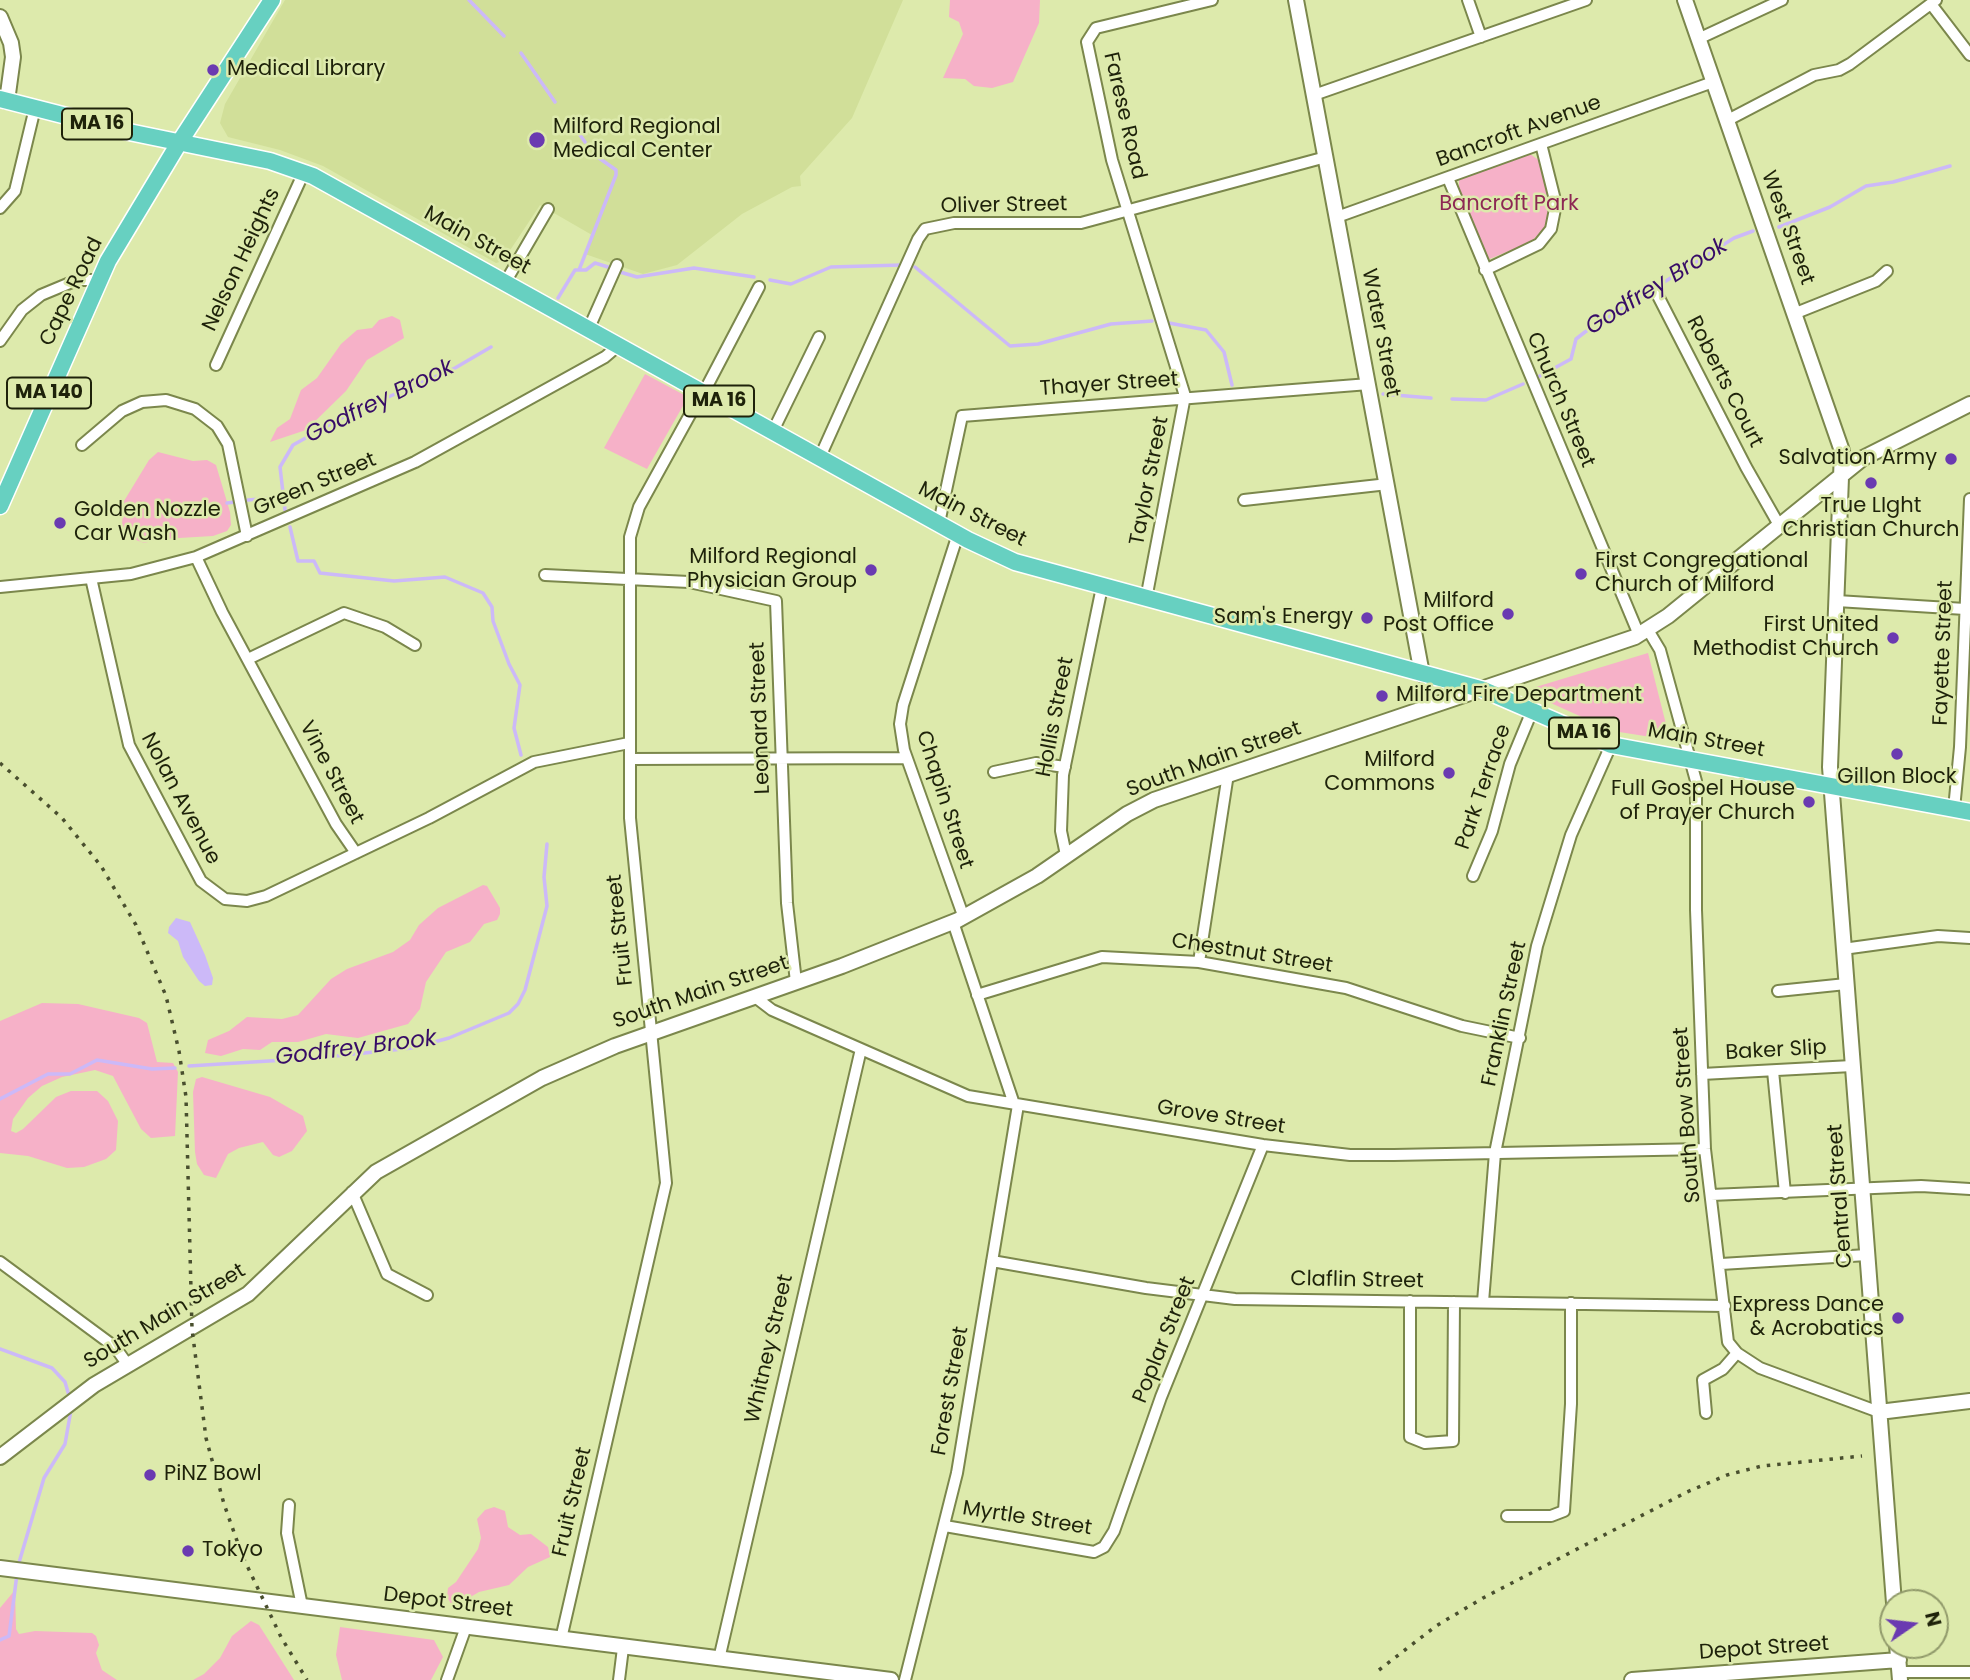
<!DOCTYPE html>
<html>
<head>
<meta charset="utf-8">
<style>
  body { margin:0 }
  #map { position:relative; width:1970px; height:1680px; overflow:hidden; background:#ddeaac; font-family:Poppins,sans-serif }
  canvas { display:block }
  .north { position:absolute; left:1879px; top:1589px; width:70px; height:70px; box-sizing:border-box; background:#ddeaac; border:2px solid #919a6b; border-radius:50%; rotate:76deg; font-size:19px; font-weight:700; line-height:28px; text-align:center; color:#1e220a }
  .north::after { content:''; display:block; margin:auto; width:24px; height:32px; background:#6a3ab1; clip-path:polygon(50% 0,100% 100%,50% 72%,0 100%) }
</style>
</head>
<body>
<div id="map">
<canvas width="1970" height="1680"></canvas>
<div class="north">N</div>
</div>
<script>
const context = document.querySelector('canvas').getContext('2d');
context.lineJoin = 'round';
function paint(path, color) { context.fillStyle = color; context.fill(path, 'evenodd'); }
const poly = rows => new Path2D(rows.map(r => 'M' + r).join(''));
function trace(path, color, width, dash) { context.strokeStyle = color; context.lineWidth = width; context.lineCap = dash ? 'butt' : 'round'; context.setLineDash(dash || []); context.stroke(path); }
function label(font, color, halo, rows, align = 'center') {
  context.font = font + ' Poppins,sans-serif'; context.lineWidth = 5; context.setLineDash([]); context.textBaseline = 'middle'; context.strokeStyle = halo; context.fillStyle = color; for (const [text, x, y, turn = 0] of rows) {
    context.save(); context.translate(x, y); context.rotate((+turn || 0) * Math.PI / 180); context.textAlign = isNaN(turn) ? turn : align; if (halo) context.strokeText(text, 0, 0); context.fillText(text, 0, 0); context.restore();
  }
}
const built = poly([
  [285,0,903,0,852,118,800,176,801,186,792,187,742,214,677,265,643,274,585,254,592,235,540,205,503,261,496,263,323,166,280,150,228,137,220,123,225,104]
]);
const green = poly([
  [950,0,1040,0,1039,23,1013,82,992,88,974,86,965,79,943,78,963,34,959,22,949,17],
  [1530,154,1540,161,1551,204,1547,225,1531,242,1487,260,1459,189,1459,180],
  [392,316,400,320,404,338,367,360,346,391,306,430,270,442,277,428,290,419,301,390,317,378,341,344,357,330,372,328,379,320],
  [645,374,688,397,647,469,604,448],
  [158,452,193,461,207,460,216,465,230,512,231,525,227,531,213,536,162,539,144,543,128,537,122,524,124,501,149,460],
  [1648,653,1670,740,1613,731,1533,695,1533,688,1539,686],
  [483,885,487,886,500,908,500,914,497,920,484,924,470,942,446,952,426,982,420,1009,408,1024,358,1038,326,1034,298,1042,272,1042,260,1050,243,1049,221,1056,205,1053,208,1040,229,1031,247,1017,282,1019,298,1015,331,979,347,969,393,952,410,940,419,925,438,908],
  [42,1003,78,1004,139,1018,147,1023,157,1062,173,1063,178,1072,175,1136,151,1138,141,1129,113,1076,95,1070,62,1077,42,1086,28,1098,13,1119,11,1131,16,1133,23,1129,56,1097,71,1091,97,1091,108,1101,118,1121,116,1150,106,1159,84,1167,67,1168,28,1156,0,1153,0,1021],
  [202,1077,270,1097,303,1116,307,1131,292,1151,279,1157,273,1155,263,1142,239,1148,228,1154,216,1178,204,1175,197,1164,195,1152,193,1092,196,1079],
  [494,1507,505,1511,508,1527,520,1535,531,1534,548,1547,550,1557,528,1567,509,1585,479,1592,453,1607,447,1597,448,1588,456,1582,478,1549,481,1538,477,1519,485,1510],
  [15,1590,16,1629,19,1634,35,1631,92,1633,96,1636,99,1645,96,1653,102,1670,117,1680,0,1680,0,1608],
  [251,1621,259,1625,294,1680,193,1680,204,1674,220,1658,232,1636],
  [340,1627,434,1640,443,1657,431,1680,342,1680,336,1655]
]);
const water = poly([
  [176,918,190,922,205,955,213,978,212,985,205,986,199,981,183,957,178,941,168,933,169,927]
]);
const stream = poly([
  [469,0,504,36],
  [521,53,555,102],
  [573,125,585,142],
  [1779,227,1830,207,1866,186,1893,182,1950,166],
  [915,267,1010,346,1038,344,1111,324,1152,321],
  [579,270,616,175,616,170,599,158],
  [620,272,637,277,694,268,754,277],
  [770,280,791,284,831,267,902,265],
  [558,298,575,270,586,270,595,263,608,267],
  [1169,323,1206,330,1224,352,1232,385],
  [1538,377,1571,359,1576,339,1585,332,1734,238,1753,231],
  [1383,394,1431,398],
  [1452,399,1486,400,1523,384],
  [248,500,282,497],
  [227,503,235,502],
  [285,510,280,467,293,445,349,414,455,368,491,347],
  [290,527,298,561,314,561,320,573,394,581,445,577,483,593,492,607,493,621,509,664,520,685,514,728,521,755],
  [189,1066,317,1058,412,1048,449,1038,509,1013,518,1004,525,990,547,906,544,877,547,844],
  [0,1099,48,1074,70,1074,97,1060,152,1069,175,1068],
  [0,1349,52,1368,65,1382,70,1399],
  [18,1566,44,1478,65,1444,71,1410],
  [0,1640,9,1636,17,1574]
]);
const street = poly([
  [1468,0,1481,37],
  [1931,4,1970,55],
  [1698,39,1782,0],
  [1314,95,1586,0],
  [1726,121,1814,75,1839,70,1850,64,1936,0],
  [1448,178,1639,635],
  [0,208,15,191,35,108],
  [1337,217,1713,82],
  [1485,270,1539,244,1551,229,1556,204,1541,144],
  [506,281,548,209],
  [1656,292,1746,467,1779,525],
  [1796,313,1876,281,1887,271],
  [589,328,617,265],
  [0,341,22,310,41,295,77,280,98,280],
  [216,365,304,172],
  [704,392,759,287],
  [773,431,819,337],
  [82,445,122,411,142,402,166,400,195,409,217,426,228,444,247,536],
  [820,457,918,239,925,229,954,223,1081,223,1326,157],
  [1244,500,1388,484],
  [939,523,962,416,1369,384],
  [958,534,903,705,900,724,904,750,964,918],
  [196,557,222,612,336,824,356,853],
  [545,575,689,582,776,601,787,903,796,982],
  [91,578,129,745,201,881,225,899,247,901,266,896,429,818,534,762,629,743],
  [0,587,131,574,196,557,415,462,605,357,619,345],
  [1146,599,1185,396,1112,160,1087,42,1096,28,1212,0],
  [1837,601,1965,609],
  [1648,630,1660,650,1696,781,1696,910,1705,1149,1728,1342,1737,1353,1760,1368,1879,1412],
  [248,659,344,613,385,627,415,645],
  [630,759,906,758],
  [994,772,1036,763,1065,767],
  [1954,809,1960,747,1970,499],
  [1066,855,1061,831,1063,775,1102,587],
  [1473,876,1492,831,1510,764,1532,711],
  [953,922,1014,1104],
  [1843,949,1938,936,1970,938],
  [1199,962,1228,774],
  [1778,991,1846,984],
  [977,995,1102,957,1199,962,1346,988,1462,1026,1520,1038],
  [755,997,772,1010,968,1096,1263,1145,1350,1155,1394,1155,1705,1149],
  [1773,1071,1785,1193],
  [1702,1074,1852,1066],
  [352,1192,387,1274,427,1295],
  [1711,1195,1921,1186,1970,1189],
  [992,1261,1146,1288,1235,1299,1725,1306],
  [0,1262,115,1347,128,1365],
  [1721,1264,1867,1255],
  [1410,1301,1410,1437,1425,1443,1453,1441,1454,1302],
  [1483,1302,1495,1153,1537,946,1571,835,1611,745],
  [1706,1413,1703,1380,1723,1369,1737,1353],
  [289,1505,287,1533,302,1606],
  [1507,1516,1551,1516,1564,1511,1571,1404,1571,1303],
  [945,1526,1094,1552,1104,1547,1114,1531,1161,1397,1263,1145],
  [561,1639,666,1183,630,818,630,537,639,507,703,391],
  [719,1659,861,1049],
  [1899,1672,1970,1672],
  [447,1680,466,1627],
  [619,1680,623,1648],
  [905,1680,957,1473,1018,1105]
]);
const secondary = poly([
  [1296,0,1422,674],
  [1685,0,1842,451,1830,767,1894,1603],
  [0,17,11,43,13,57,7,101],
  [1879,1412,1970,1401],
  [0,1457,94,1385,248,1294,376,1172,542,1078,615,1046,842,966,958,920,1037,876,1127,814,1154,800,1635,637,1668,616,1863,458,1970,404],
  [0,1568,891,1680],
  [1897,1645,1900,1680],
  [1632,1680,1899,1660]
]);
const primary = poly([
  [0,99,129,132,270,161,313,176,968,540,1015,562,1484,690,1611,745,1970,812],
  [0,506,108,261,179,143,272,0]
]);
const rail = poly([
  [0,763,62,818,101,866,136,925,166,996,179,1051,186,1097,192,1329,206,1438,224,1504,242,1555,281,1637,307,1680],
  [1379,1670,1436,1626,1483,1598,1687,1492,1727,1475,1762,1466,1862,1456]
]);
const markers = [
  [213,70,7,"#6a3ab1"],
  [537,140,9,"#6a3ab1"],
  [1951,459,7,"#6a3ab1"],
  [1871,483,7,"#6a3ab1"],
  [60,523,7,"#6a3ab1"],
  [871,570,7,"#6a3ab1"],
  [1581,574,7,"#6a3ab1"],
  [1508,614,7,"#6a3ab1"],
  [1367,618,7,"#6a3ab1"],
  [1893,638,7,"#6a3ab1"],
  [1382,696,7,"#6a3ab1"],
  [1897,754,7,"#6a3ab1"],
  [1449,773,7,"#6a3ab1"],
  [1809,802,7,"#6a3ab1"],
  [1898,1318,7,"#6a3ab1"],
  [150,1475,7,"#6a3ab1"],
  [188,1551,7,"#6a3ab1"]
];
const shields = [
  [97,124,70],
  [49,393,84],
  [719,401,70],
  [1584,733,70]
];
const shieldNames = [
  ["MA 16",97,124],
  ["MA 140",49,393],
  ["MA 16",719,401],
  ["MA 16",1584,733]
];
const poiNames = [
  ["Medical Library",227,70,"left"],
  ["Milford Regional",553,128,"left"],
  ["Medical Center",553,152,"left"],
  ["Salvation Army",1937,459],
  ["True LIght",1871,507,"center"],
  ["Christian Church",1871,531,"center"],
  ["Golden Nozzle",74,511,"left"],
  ["Car Wash",74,535,"left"],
  ["Milford Regional",857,558],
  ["Physician Group",857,582],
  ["First Congregational",1595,562,"left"],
  ["Church of Milford",1595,586,"left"],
  ["Milford",1494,602],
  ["Post Office",1494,626],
  ["Sam's Energy",1353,618],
  ["First United",1879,626],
  ["Methodist Church",1879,650],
  ["Milford Fire Department",1396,696,"left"],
  ["Milford",1435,761],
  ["Commons",1435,785],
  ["Gillon Block",1897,778,"center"],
  ["Full Gospel House",1795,790],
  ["of Prayer Church",1795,814],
  ["Express Dance",1884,1306],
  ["& Acrobatics",1884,1330],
  ["PiNZ Bowl",164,1475,"left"],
  ["Tokyo",202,1551,"left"]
];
const streetNames = [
  ["Farese Road",1124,116,77],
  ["Bancroft Avenue",1519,132,-20],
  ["Oliver Street",1004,206,-1],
  ["West Street",1787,228,70],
  ["Main Street",477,241,29],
  ["Nelson Heights",242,260,-65],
  ["Cape Road",72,292,-64],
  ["Water Street",1380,333,79],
  ["Roberts Court",1724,382,63],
  ["Thayer Street",1109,385,-4],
  ["Church Street",1560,400,67],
  ["Taylor Street",1150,481,-79],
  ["Green Street",315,485,-23],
  ["Main Street",972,515,27],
  ["Fayette Street",1944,653,-88],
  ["Hollis Street",1056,717,-79],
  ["Leonard Street",761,718,-92],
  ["Main Street",1706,741,10],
  ["South Main Street",1214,760,-20],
  ["Vine Street",331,773,62],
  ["Park Terrace",1484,787,-71],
  ["Nolan Avenue",180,799,62],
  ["Chapin Street",944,800,72],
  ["Fruit Street",621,930,-96],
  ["Chestnut Street",1252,954,9],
  ["South Main Street",701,993,-19],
  ["Franklin Street",1505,1014,-78],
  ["Baker Slip",1776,1051,-3],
  ["South Bow Street",1688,1115,-94],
  ["Grove Street",1221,1118,9],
  ["Central Street",1841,1196,-94],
  ["Claflin Street",1357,1281,1],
  ["South Main Street",165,1317,-31],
  ["Poplar Street",1165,1340,-68],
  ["Whitney Street",770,1349,-77],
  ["Forest Street",951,1391,-80],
  ["Fruit Street",573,1502,-77],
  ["Myrtle Street",1027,1519,9],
  ["Depot Street",448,1603,7],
  ["Depot Street",1764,1649,-4]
];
const parkNames = [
  ["Bancroft Park",1509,205]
];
const waterNames = [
  ["Godfrey Brook",1657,287,-32],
  ["Godfrey Brook",380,402,-26],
  ["Godfrey Brook",356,1049,-7]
];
paint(built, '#d1df99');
paint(green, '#f6b1c8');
paint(water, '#ccb9f8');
trace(stream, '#ccb9f8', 3.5);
trace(street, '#7b874c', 14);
trace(secondary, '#7b874c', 18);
trace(primary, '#fff', 19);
trace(street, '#fff', 10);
trace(secondary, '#fff', 14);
trace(primary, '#67d0c1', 16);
trace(rail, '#494f2e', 3.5, [3.5, 7]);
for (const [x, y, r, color] of markers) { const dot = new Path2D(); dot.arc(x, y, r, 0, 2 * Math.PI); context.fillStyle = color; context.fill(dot); trace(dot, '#ddeaac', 2.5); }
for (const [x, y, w] of shields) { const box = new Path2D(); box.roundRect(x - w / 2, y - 15.5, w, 31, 5); context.fillStyle = '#ddeaac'; context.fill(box); trace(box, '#1e220a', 2); }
label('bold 19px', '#1e220a', null, shieldNames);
label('21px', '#1e220a', '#ddeaac', poiNames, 'right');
label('21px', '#1e220a', '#ddeaac', streetNames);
label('21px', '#8d2854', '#ddeaac', parkNames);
label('italic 23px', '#370c67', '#ddeaac', waterNames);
</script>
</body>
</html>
